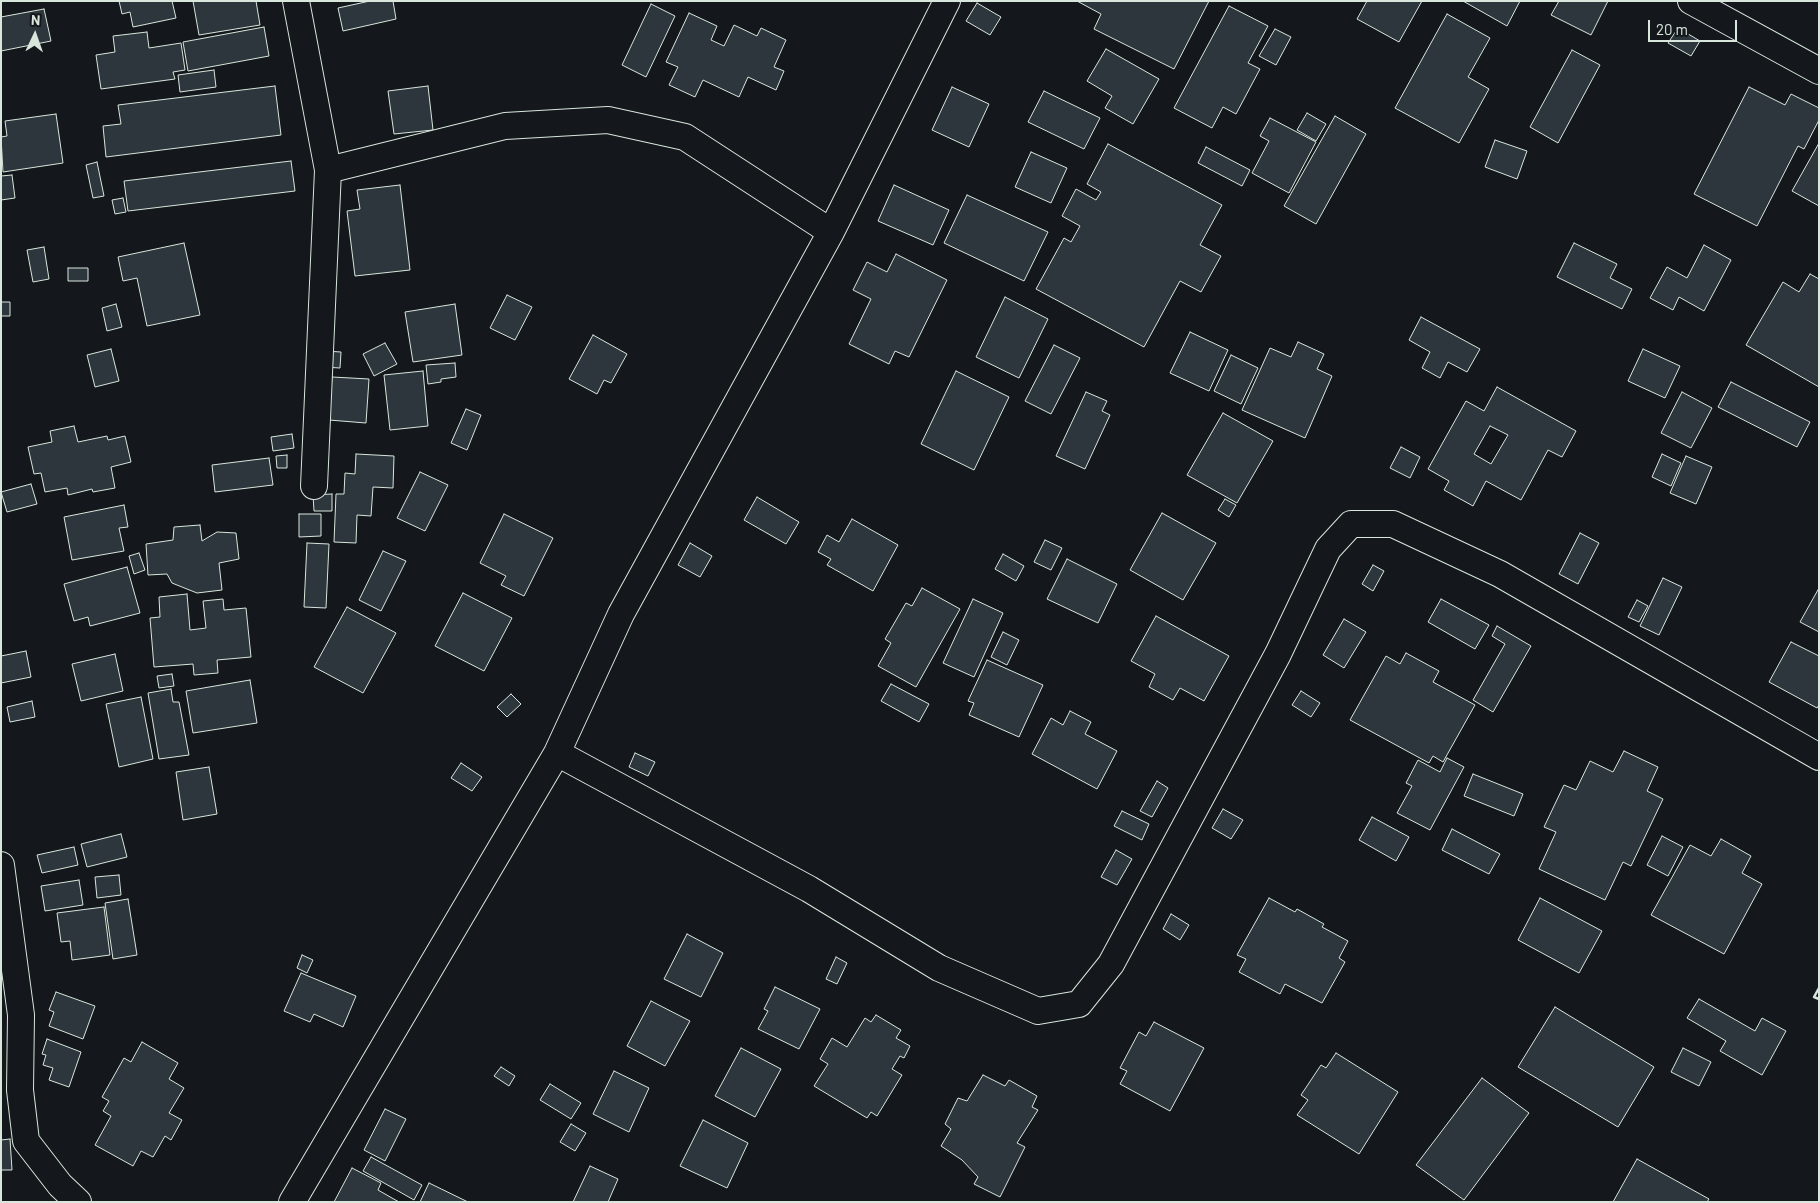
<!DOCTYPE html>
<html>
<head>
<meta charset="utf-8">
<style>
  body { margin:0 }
  #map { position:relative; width:1820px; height:1203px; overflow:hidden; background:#14181c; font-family:Barlow,sans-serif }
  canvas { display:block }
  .frame { position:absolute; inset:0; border:2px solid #d8e6dc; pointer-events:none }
  .north { position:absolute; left:10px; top:10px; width:50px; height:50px; -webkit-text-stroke:4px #14181c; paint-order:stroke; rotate:3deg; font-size:14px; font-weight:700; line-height:20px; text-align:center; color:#d8e6dc }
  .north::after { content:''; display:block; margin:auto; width:18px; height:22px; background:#d8e6dc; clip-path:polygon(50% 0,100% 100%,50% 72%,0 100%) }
  .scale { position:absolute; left:1648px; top:20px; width:89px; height:22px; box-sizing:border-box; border:2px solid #d8e6dc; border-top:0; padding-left:6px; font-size:15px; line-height:18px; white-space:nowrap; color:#d8e6dc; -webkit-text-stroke:4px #14181c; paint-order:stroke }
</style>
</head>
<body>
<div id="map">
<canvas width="1820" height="1203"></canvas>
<div class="frame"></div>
<div class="north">N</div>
<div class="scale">20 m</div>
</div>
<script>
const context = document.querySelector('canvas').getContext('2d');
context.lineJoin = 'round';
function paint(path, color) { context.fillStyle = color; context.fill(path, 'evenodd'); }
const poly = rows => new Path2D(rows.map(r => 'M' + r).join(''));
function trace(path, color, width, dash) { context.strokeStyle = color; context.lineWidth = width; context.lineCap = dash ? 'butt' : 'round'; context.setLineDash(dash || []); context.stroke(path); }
const building = poly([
  [119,1,174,1,172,1,176,18,133,27,130,12,122,14,119,1],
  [193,1,256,1,260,25,199,35,193,1],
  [370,1,393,1,396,19,343,31,338,8,370,1],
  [1077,1,1209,1,1174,69,1094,29,1101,14,1077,1],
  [1367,1,1422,1,1399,42,1357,19,1367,1],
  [1463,1,1520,1,1507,26,1463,1],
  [1559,1,1608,1,1591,35,1551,15,1559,1],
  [977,3,1001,17,990,35,966,21,977,3],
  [651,4,675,16,646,77,622,65,651,4],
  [1229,6,1268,26,1248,63,1260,69,1236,114,1223,107,1212,128,1174,108,1229,6],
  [44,9,51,41,1,51,1,17,44,9],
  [689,13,717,26,711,40,724,46,734,25,757,36,761,28,786,40,774,67,784,71,776,90,748,77,739,97,703,80,695,97,669,85,678,67,666,62,689,13],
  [1447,14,1490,38,1468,77,1489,89,1459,143,1395,108,1447,14],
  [264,27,269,56,188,71,183,42,264,27],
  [1678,28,1700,41,1691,56,1668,43,1678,28],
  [1275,29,1291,37,1276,65,1259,56,1275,29],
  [147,32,149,48,181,43,185,70,173,72,175,79,101,89,96,55,115,52,113,36,147,32],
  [1106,49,1159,79,1133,124,1105,108,1112,96,1087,81,1106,49],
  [1572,50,1600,65,1558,143,1530,127,1572,50],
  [214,70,216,87,180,92,178,75,214,70],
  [275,86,281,135,106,157,103,126,121,124,118,105,275,86],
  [428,86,433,130,394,134,388,91,428,86],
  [952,87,989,104,969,147,932,130,952,87],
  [1749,87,1785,105,1791,94,1819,108,1819,120,1804,149,1798,146,1757,226,1694,194,1749,87],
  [1044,91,1100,118,1084,149,1028,122,1044,91],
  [1307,113,1326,124,1316,141,1297,130,1307,113],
  [56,114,63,163,3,172,1,137,7,136,5,121,56,114],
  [1335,116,1366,134,1316,224,1284,206,1335,116],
  [1270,118,1316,142,1289,193,1252,173,1269,141,1260,136,1270,118],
  [1495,140,1527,151,1517,179,1485,167,1495,140],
  [1819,143,1819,206,1792,191,1819,143],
  [1108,144,1222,205,1200,245,1221,256,1201,292,1180,281,1144,347,1036,289,1064,238,1071,242,1080,226,1062,216,1076,189,1096,200,1101,192,1087,184,1108,144],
  [1206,147,1250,170,1242,186,1198,163,1206,147],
  [1031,152,1067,168,1051,203,1015,187,1031,152],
  [291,161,295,191,128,211,124,181,291,161],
  [97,162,104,196,93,198,86,165,97,162],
  [12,175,15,198,1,200,1,176,12,175],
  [400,185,410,270,355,276,347,211,360,209,357,190,400,185],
  [894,185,949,210,933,245,878,221,894,185],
  [967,195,1048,232,1024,281,944,243,967,195],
  [123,198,126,212,115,214,112,200,123,198],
  [184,243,200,315,147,326,137,278,123,281,118,257,184,243],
  [1574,243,1617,264,1610,278,1632,289,1622,309,1557,277,1574,243],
  [1704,245,1731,260,1704,311,1679,297,1673,310,1650,298,1667,267,1687,278,1704,245],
  [44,247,49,279,33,282,27,250,44,247],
  [896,254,947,280,909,357,895,351,889,364,849,344,871,299,853,290,867,262,887,272,896,254],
  [68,268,88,268,88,281,68,281,68,268],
  [1810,274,1819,279,1819,387,1746,345,1783,282,1799,292,1810,274],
  [507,295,532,307,515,340,490,328,507,295],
  [1005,297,1048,319,1019,378,976,357,1005,297],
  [1,302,10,302,10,316,1,316,1,302],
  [116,304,122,327,107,331,102,308,116,304],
  [455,304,462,355,413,362,405,312,455,304],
  [1421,317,1480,349,1467,372,1448,362,1440,378,1422,368,1430,352,1409,340,1421,317],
  [1190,332,1228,350,1209,391,1170,373,1190,332],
  [593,335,627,354,611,383,604,380,597,394,569,379,593,335],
  [1298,342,1324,354,1317,369,1332,376,1305,438,1242,410,1270,348,1291,357,1298,342],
  [385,343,397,364,374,376,363,354,385,343],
  [1054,345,1080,358,1051,414,1025,401,1054,345],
  [111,349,119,381,95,387,87,355,111,349],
  [1643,349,1680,366,1665,398,1628,381,1643,349],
  [325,351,341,352,340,368,324,367,325,351],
  [1231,355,1258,368,1241,404,1214,391,1231,355],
  [455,363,456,377,441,379,441,382,428,384,426,365,455,363],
  [423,371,428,426,390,430,384,375,423,371],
  [956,371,1009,397,974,470,921,444,956,371],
  [332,377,369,379,366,423,329,420,332,377],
  [1731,382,1810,422,1797,447,1718,407,1731,382],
  [1497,387,1576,431,1562,457,1548,450,1521,500,1486,481,1473,506,1444,490,1449,481,1428,469,1466,401,1484,411,1497,387],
  [1490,426,1508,435,1491,464,1474,454,1490,426],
  [1086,392,1107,401,1102,411,1110,415,1085,469,1056,456,1086,392],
  [1682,392,1712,408,1691,448,1661,433,1682,392],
  [466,409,481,415,467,450,451,443,466,409],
  [1223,413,1273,441,1237,503,1187,475,1223,413],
  [74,426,78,442,107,436,108,440,125,436,131,462,111,467,115,488,93,492,92,489,68,495,67,488,45,492,41,473,34,474,28,447,52,442,50,431,74,426],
  [292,434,294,448,273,451,271,437,292,434],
  [1401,447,1420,457,1410,478,1390,468,1401,447],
  [356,454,394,456,393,488,373,487,371,516,357,515,356,543,334,542,336,494,344,494,345,473,355,474,356,454],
  [1662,454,1681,463,1671,486,1652,477,1662,454],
  [287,455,287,468,277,468,276,456,287,455],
  [1686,456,1712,467,1696,504,1670,493,1686,456],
  [269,458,273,485,215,492,212,465,269,458],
  [420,472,448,485,425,531,397,518,420,472],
  [31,484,37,504,7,512,1,492,31,484],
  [332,494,332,511,314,511,313,495,332,494],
  [757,497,799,522,786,544,744,520,757,497],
  [1225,499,1236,505,1229,517,1218,510,1225,499],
  [124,505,128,527,119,528,124,551,72,560,64,517,124,505],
  [1162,513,1216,543,1183,600,1130,570,1162,513],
  [299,514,321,514,321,536,299,537,299,514],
  [504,514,553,538,524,596,501,585,506,576,480,563,504,514],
  [852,519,898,545,873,591,827,565,831,559,818,552,827,535,839,542,852,519],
  [200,525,202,541,217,532,236,533,239,559,219,563,222,590,197,593,172,583,167,574,148,575,146,544,173,540,174,527,200,525],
  [1580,533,1599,543,1578,584,1559,574,1580,533],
  [1045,540,1062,548,1051,570,1034,562,1045,540],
  [307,543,329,544,326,608,304,607,307,543],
  [690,543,712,556,700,577,678,565,690,543],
  [383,551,406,561,381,611,359,600,383,551],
  [139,553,145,570,134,574,129,556,139,553],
  [1003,554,1024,566,1016,581,995,569,1003,554],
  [1067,559,1117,584,1098,623,1047,599,1067,559],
  [1373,565,1384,571,1373,591,1362,584,1373,565],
  [127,567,140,613,90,626,88,617,74,621,64,584,127,567],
  [1663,578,1682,587,1659,635,1640,626,1663,578],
  [922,588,960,609,916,687,878,666,891,643,885,639,906,603,912,606,922,588],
  [1819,588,1819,632,1800,622,1819,588],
  [463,593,512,618,484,671,435,646,463,593],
  [187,594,190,630,206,628,203,601,223,599,224,610,246,608,251,657,217,660,218,673,194,675,193,664,154,667,150,618,160,617,159,597,187,594],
  [973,599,1003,613,974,677,943,663,973,599],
  [1441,599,1489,625,1475,649,1428,622,1441,599],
  [1637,600,1648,606,1639,622,1628,617,1637,600],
  [347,607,396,633,363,693,314,667,347,607],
  [1156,616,1229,656,1204,701,1180,688,1173,700,1149,687,1155,674,1131,661,1156,616],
  [1344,619,1366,632,1344,668,1323,655,1344,619],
  [1497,626,1531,646,1493,712,1473,700,1505,644,1492,636,1497,626],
  [1003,632,1019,640,1007,665,991,657,1003,632],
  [1791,642,1819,656,1819,705,1817,708,1769,682,1791,642],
  [26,651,31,677,1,683,1,656,26,651],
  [1406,653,1439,671,1433,682,1475,705,1443,762,1433,756,1429,763,1350,720,1386,656,1400,664,1406,653],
  [115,654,123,691,81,701,72,664,115,654],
  [987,660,1043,685,1019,737,969,715,974,703,968,701,987,660],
  [172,674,174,686,159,688,157,676,172,674],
  [250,680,257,723,193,733,186,691,250,680],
  [891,684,929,704,919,722,881,701,891,684],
  [171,689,173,702,179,702,189,755,159,759,148,693,171,689],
  [1301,691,1320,703,1311,717,1292,705,1301,691],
  [511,694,521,704,507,717,497,707,511,694],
  [141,697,153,759,119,767,106,704,141,697],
  [32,701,35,717,10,722,7,707,32,701],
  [1070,711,1091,722,1085,734,1117,751,1097,789,1032,754,1051,718,1063,725,1070,711],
  [1624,751,1658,767,1647,791,1663,799,1631,866,1623,862,1605,900,1539,869,1556,832,1544,827,1564,785,1576,790,1590,761,1613,772,1624,751],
  [635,753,655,762,648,776,629,767,635,753],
  [1447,758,1464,767,1430,830,1397,813,1412,786,1406,783,1418,760,1440,772,1447,758],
  [461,763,482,777,472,791,451,778,461,763],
  [209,767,217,814,183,820,176,772,209,767],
  [1473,774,1523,794,1514,816,1464,796,1473,774],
  [1157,781,1168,788,1152,817,1140,811,1157,781],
  [1223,809,1243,820,1231,839,1212,828,1223,809],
  [1122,811,1149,824,1142,840,1114,826,1122,811],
  [1372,817,1409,837,1396,861,1359,840,1372,817],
  [1452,829,1500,854,1489,874,1442,850,1452,829],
  [121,834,127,857,87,867,81,844,121,834],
  [1662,836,1683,847,1668,876,1647,865,1662,836],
  [1721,839,1751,856,1742,873,1762,884,1724,954,1651,915,1690,845,1711,856,1721,839],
  [74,847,78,865,42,873,37,855,74,847],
  [1116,850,1132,859,1117,885,1101,877,1116,850],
  [119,875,121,895,97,898,95,877,119,875],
  [79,880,83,905,45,911,41,886,79,880],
  [1269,898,1295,912,1297,909,1324,924,1322,927,1348,941,1339,958,1345,962,1322,1003,1285,984,1280,994,1239,972,1246,959,1237,955,1269,898],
  [1540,898,1602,931,1579,973,1518,940,1540,898],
  [128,899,137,955,113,959,105,903,128,899],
  [104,907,110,955,72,960,70,941,61,942,57,913,104,907],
  [1171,914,1189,925,1180,940,1163,929,1171,914],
  [687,934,723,953,701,997,664,979,687,934],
  [302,955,313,960,307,973,297,968,302,955],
  [836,957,847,963,837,984,826,979,836,957],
  [301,973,356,996,343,1027,314,1014,310,1022,284,1011,301,973],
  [775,987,820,1009,799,1049,758,1029,768,1011,764,1009,775,987],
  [56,992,95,1006,83,1039,49,1026,54,1012,49,1010,56,992],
  [1699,999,1755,1031,1762,1018,1786,1031,1762,1075,1720,1051,1726,1041,1687,1018,1699,999],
  [651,1001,690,1021,665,1066,627,1046,651,1001],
  [1555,1007,1654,1067,1618,1127,1518,1067,1555,1007],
  [876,1015,901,1030,896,1038,910,1046,904,1058,900,1056,892,1069,902,1075,877,1116,871,1112,867,1118,814,1086,828,1064,820,1059,832,1038,847,1047,865,1018,871,1022,876,1015],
  [1154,1022,1204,1048,1170,1111,1120,1084,1127,1071,1120,1068,1139,1032,1146,1036,1154,1022],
  [47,1039,81,1052,69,1087,49,1080,53,1068,43,1065,46,1055,42,1054,47,1039],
  [142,1042,178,1063,169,1079,184,1088,169,1113,182,1120,171,1140,165,1136,153,1157,141,1151,133,1166,95,1145,111,1116,103,1111,109,1101,102,1097,124,1058,131,1062,142,1042],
  [741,1048,781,1069,755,1117,715,1096,741,1048],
  [1683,1048,1711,1062,1699,1086,1671,1072,1683,1048],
  [1336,1053,1398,1092,1359,1154,1297,1115,1308,1100,1301,1095,1321,1065,1326,1068,1336,1053],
  [501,1067,515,1076,509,1086,494,1076,501,1067],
  [614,1071,649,1088,629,1132,593,1114,614,1071],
  [983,1075,1005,1086,1009,1080,1037,1096,1032,1107,1038,1110,1017,1143,1025,1147,1000,1197,974,1184,978,1177,962,1160,941,1146,951,1129,945,1124,958,1098,967,1101,983,1075],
  [1482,1078,1529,1113,1464,1200,1416,1165,1482,1078],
  [550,1084,581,1103,571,1119,540,1100,550,1084],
  [385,1109,406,1119,385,1161,364,1150,385,1109],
  [703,1120,748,1143,727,1188,680,1166,703,1120],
  [571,1124,586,1133,575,1151,560,1142,571,1124],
  [10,1139,12,1170,1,1170,1,1140,10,1139],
  [371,1157,422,1185,414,1200,363,1171,371,1157],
  [1637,1159,1709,1199,1707,1202,1613,1202,1637,1159],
  [590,1166,618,1179,608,1202,573,1202,590,1166],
  [352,1168,381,1183,378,1190,399,1202,334,1202,352,1168],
  [429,1183,468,1202,420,1202,429,1183]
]);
const street = poly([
  [296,1,328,170,314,486],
  [1691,1,1819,71],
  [328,170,505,126,608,120,685,137,831,232],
  [557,753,809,889,939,968,1038,1011,1079,1004,1111,964,1278,654,1328,549,1351,524,1393,524,1500,574,1819,757],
  [1,865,21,1015,20,1090,26,1141,60,1185,78,1202],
  [292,1202,557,753,621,614,831,232,947,1]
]);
const wall = poly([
  [1819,988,1814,997,1819,999]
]);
paint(building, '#2c363c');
trace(building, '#d8e6dc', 1);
trace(street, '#d8e6dc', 28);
trace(street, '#14181c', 26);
trace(wall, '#d8e6dc', 2.5);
</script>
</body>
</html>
